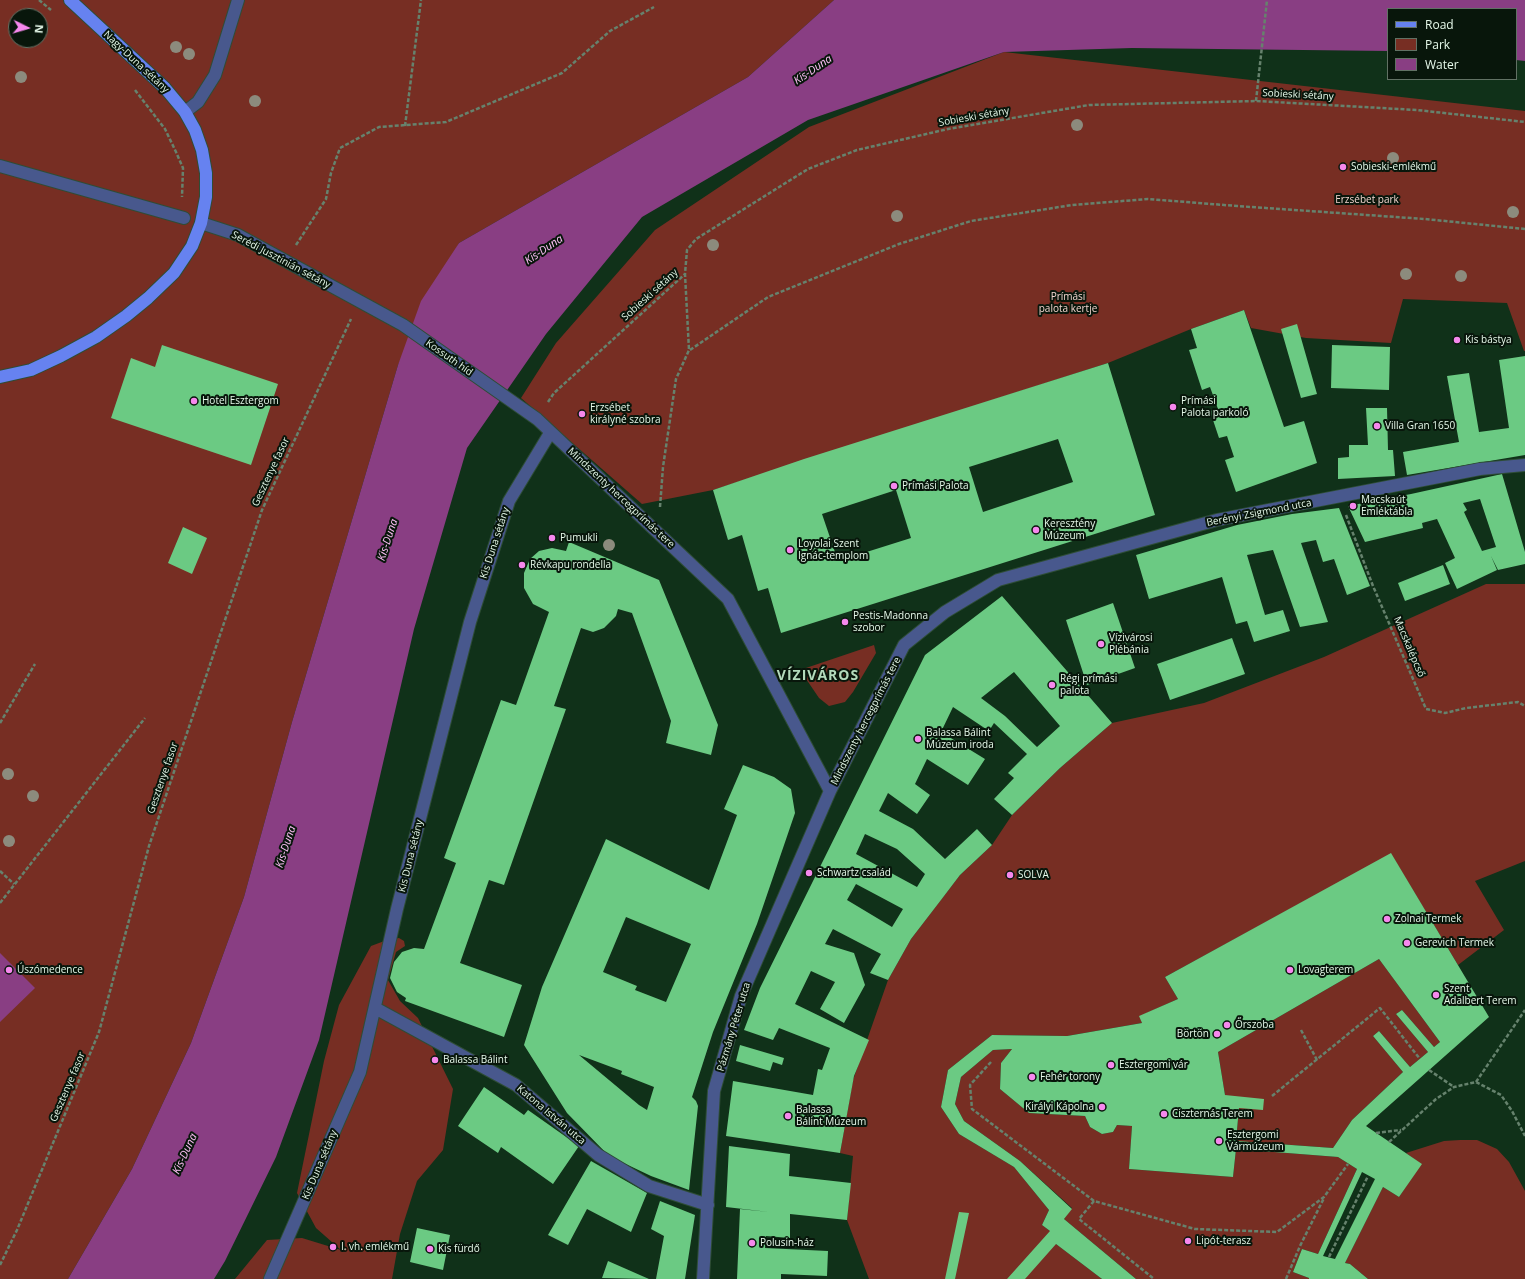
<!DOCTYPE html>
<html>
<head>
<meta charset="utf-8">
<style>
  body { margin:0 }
  #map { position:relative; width:1525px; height:1279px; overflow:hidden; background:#103119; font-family:"Open Sans",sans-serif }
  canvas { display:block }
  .legend { position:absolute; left:1387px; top:8px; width:130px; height:72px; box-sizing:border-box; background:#08160b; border:1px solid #617164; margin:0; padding:5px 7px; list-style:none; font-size:12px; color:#e6f9ea }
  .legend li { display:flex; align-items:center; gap:8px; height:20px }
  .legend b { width:20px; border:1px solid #617164 }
  .north { position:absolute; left:8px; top:8px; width:40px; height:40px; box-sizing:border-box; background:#08160b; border:1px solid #617164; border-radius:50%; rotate:95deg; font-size:11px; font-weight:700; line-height:16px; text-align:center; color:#e6f9ea }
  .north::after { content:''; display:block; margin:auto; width:14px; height:18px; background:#f688ed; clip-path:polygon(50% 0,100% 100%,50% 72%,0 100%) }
</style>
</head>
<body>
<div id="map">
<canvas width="1525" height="1279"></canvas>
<ul class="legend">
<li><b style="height:5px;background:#6682f0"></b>Road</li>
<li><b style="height:11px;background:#772e23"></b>Park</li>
<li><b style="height:11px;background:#893e83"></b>Water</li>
</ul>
<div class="north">N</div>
</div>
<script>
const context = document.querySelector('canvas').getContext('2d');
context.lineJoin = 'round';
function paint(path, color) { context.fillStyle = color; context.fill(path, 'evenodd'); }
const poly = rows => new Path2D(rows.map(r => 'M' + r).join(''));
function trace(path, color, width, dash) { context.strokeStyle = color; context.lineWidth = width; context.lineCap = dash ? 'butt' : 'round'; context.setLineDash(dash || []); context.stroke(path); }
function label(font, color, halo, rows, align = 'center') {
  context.font = font + ' "Open Sans",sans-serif'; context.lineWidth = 4; context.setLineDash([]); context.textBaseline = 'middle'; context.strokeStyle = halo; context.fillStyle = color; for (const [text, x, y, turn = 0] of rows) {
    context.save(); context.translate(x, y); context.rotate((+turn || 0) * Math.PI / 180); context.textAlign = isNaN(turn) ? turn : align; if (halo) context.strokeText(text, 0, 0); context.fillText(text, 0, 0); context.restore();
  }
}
const green = poly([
  [0,0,834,0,748,77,459,243,398,365,292,722,244,897,191,1043,132,1169,68,1279,0,1279],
  [16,16,40,16,40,40,16,40],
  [1004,52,1525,111,1525,351,1524,351,1507,303,1403,299,1391,343,1306,338,1251,328,1244,310,1191,329,1108,363,713,490,642,504,521,398,556,343,655,230,809,127],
  [1486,584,1525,584,1525,861,1475,881,1504,930,1458,965,1391,854,1165,977,1178,999,1140,1016,1142,1023,1067,1036,992,1035,948,1070,941,1107,959,1134,1014,1167,1049,1210,1042,1225,1050,1231,1056,1244,1102,1279,869,1279,847,1220,853,1156,840,1153,853,1080,888,980,911,939,960,875,992,845,1012,815,1060,768,1112,723,1204,703,1324,657],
  [874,645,876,653,853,692,845,702,829,706,819,698,800,670],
  [399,938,404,941,405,946,396,952,388,980,400,1001,418,1018,453,1089,443,1150,417,1181,400,1234,392,1279,235,1279,267,1240,302,1238,341,1250,316,1228,297,1193,324,1061,339,1005,371,946,387,940],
  [1379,959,1440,1042,1434,1047,1402,1010,1396,1014,1428,1052,1410,1067,1379,1031,1373,1036,1403,1072,1352,1120,1333,1148,1236,1141,1239,1108,1225,1095,1218,1052],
  [1012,1049,1001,1063,1000,1089,1029,1113,1085,1116,1090,1127,1102,1134,1113,1132,1117,1125,1132,1126,1129,1169,1233,1177,1236,1149,1338,1157,1357,1169,1318,1254,1302,1249,1293,1272,1309,1278,1309,1279,1136,1279,1064,1219,1072,1208,1020,1161,964,1121,955,1104,961,1077,993,1050],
  [1460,1140,1477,1140,1497,1149,1509,1162,1525,1191,1525,1279,1368,1279,1350,1264,1345,1263,1383,1187,1399,1197,1421,1164,1406,1153,1444,1141]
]);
const water = poly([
  [834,0,1525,0,1525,61,1516,60,1516,9,1388,9,1388,51,1132,48,1004,52,808,120,642,217,546,334,467,448,414,629,319,1040,276,1157,225,1261,214,1279,68,1279,132,1169,191,1043,244,897,292,722,398,365,421,301,459,243,748,77],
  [0,953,35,988,0,1022]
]);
const building = poly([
  [1244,310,1284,427,1304,421,1317,463,1236,492,1225,460,1234,457,1227,436,1219,438,1210,411,1218,409,1210,387,1202,390,1189,350,1197,348,1191,329],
  [1297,324,1317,394,1301,398,1281,329],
  [162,345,278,384,251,465,111,418,131,358,155,367],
  [1332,345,1390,347,1389,390,1331,388],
  [1525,356,1525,455,1407,475,1403,452,1459,442,1447,376,1469,373,1481,444,1479,432,1509,428,1499,360],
  [1108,363,1155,515,781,633,768,588,758,591,742,535,728,540,713,490,804,459],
  [1058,439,1073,482,983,512,969,467],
  [896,490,911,538,838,561,822,514],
  [1366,408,1387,408,1388,450,1393,450,1395,476,1338,479,1338,458,1349,457,1349,445,1368,445],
  [1502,474,1525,552,1525,564,1498,570,1491,556,1497,570,1457,589,1445,563,1455,558,1437,519,1422,523,1423,528,1365,542,1348,506,1411,494],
  [1480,499,1496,547,1482,551,1464,512,1467,510,1463,503],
  [1339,508,1370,586,1347,595,1334,559,1323,562,1316,540,1301,543,1328,622,1300,627,1273,550,1247,555,1265,615,1283,610,1290,631,1254,642,1247,621,1236,624,1222,577,1149,599,1136,555,1237,525,1292,514],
  [183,527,207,538,192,574,168,563],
  [569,542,659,580,718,725,711,755,666,743,671,721,632,613,618,609,616,616,604,628,593,632,581,628,554,706,566,709,504,885,489,880,460,963,522,985,504,1037,405,1001,406,998,397,992,390,978,394,962,402,952,414,948,424,949,456,863,444,858,501,700,516,705,549,612,533,604,524,588,524,573,530,559,539,551,552,548,566,551],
  [1443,565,1450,584,1405,601,1398,583],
  [1002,596,1112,723,1060,768,1012,815,994,799,1014,778,1008,773,1027,754,994,723,989,731,953,707,941,732,985,759,968,785,927,759,915,784,930,795,917,814,888,793,879,811,913,829,945,859,977,829,992,845,960,875,941,900,911,939,888,980,870,973,881,954,833,929,825,944,854,953,865,985,844,1023,820,1009,835,982,811,971,795,1004,869,1040,854,1076,840,1153,726,1136,733,1081,813,1095,818,1069,822,1070,830,1048,779,1028,773,1040,744,1030,760,988,925,655],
  [1014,672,1060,726,1037,747,1005,716,981,698],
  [865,834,897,849,925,874,917,887,856,854],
  [856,884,903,909,892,927,847,900],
  [1113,603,1135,668,1087,685,1066,620],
  [1232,638,1245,674,1170,700,1157,664],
  [743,765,774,777,791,789,795,813,757,924,713,1032,692,1097,696,1101,698,1106,689,1190,651,1176,609,1156,567,1113,524,1045,542,987,606,839,709,890,737,815,724,809],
  [626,917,691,944,666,1002,635,990,637,986,603,972],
  [579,1055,622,1071,621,1074,654,1087,647,1110,639,1105],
  [1391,853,1489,1017,1366,1126,1422,1164,1399,1197,1383,1187,1345,1263,1350,1264,1368,1279,1309,1279,1309,1278,1293,1272,1302,1249,1318,1254,1357,1169,1338,1157,1236,1149,1233,1177,1129,1169,1132,1126,1117,1125,1113,1132,1102,1134,1090,1127,1085,1116,1029,1113,1000,1089,1001,1063,1012,1049,993,1050,961,1077,955,1104,964,1121,1020,1161,1072,1209,1064,1219,1136,1279,1102,1279,1056,1244,1025,1279,1007,1279,1050,1231,1042,1225,1049,1210,1014,1167,959,1134,941,1107,948,1070,992,1035,1067,1036,1142,1023,1139,1016,1178,999,1165,977],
  [1379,959,1440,1042,1434,1047,1402,1010,1396,1014,1428,1052,1410,1067,1379,1031,1373,1036,1403,1072,1352,1120,1333,1148,1236,1141,1239,1108,1263,1110,1264,1099,1225,1095,1218,1052],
  [1362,1172,1375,1179,1335,1259,1323,1256],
  [740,1045,784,1058,782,1065,773,1062,770,1071,736,1061],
  [484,1087,524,1115,528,1110,579,1146,553,1184,501,1147,498,1153,458,1126],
  [729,1146,790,1154,789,1176,851,1183,847,1220,790,1214,790,1238,766,1236,765,1248,828,1251,827,1276,781,1274,781,1279,737,1279,740,1209,769,1212,726,1207],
  [591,1161,647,1193,631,1232,587,1209,568,1245,548,1235],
  [660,1201,695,1215,685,1279,656,1279,664,1236,651,1229],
  [959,1212,969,1213,955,1279,945,1279],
  [417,1228,450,1235,443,1270,410,1262],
  [608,1261,649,1279,602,1278]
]);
const path = poly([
  [39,0,51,10],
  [135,90,165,129,176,152,183,168,182,197],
  [1256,101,1267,0],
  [405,126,421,0],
  [296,245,326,199,331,173,340,148,379,127,446,122,562,73,610,31,654,7],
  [690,350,768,297,899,244,971,221,1072,205,1148,199,1237,206,1425,219,1525,229],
  [548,402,554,393,685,274],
  [660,507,663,467,676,379,689,350,685,274,687,250,696,239,808,169,857,150,948,129,1089,105,1256,101,1417,110,1525,122],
  [1346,515,1373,586,1426,709,1445,713,1466,708,1518,702,1525,706],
  [0,723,35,664],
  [0,871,14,884],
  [0,903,145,718],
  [1301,1030,1317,1060],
  [991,1062,970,1085,972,1109,1094,1201,1195,1229,1277,1232,1324,1197,1348,1164],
  [1429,1070,1454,1087],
  [1476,1082,1525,1010],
  [1272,1096,1380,1008,1420,1059],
  [1376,1133,1401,1130],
  [1389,1142,1436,1099,1454,1087,1476,1082,1501,1095,1512,1111,1525,1136],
  [1094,1201,1079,1219,1154,1279],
  [1329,1257,1368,1176],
  [0,1265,17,1230,99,1032,149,846,262,510,351,319],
  [1286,1279,1300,1246,1324,1198]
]);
const minor = poly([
  [185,112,198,102,215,75,238,0],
  [0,166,184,218],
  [201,223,238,235,403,325,537,419,728,599,830,791],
  [375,1008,516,1085,598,1155,649,1186,708,1205],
  [270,1279,360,1072,397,909,470,622,509,501,550,433],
  [703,1279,714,1091,741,996,830,791,904,645,945,612,998,580,1217,520,1480,469,1525,465]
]);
const major = poly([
  [0,377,31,370,61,356,96,337,126,316,148,298,174,273,192,246,201,223,206,197,206,173,202,150,195,130,185,112,165,88,70,0]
]);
const trees = [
  [176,47],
  [189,54],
  [21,77],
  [255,101],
  [1077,125],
  [1393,158],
  [1513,212],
  [897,216],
  [713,245],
  [1406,274],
  [1461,276],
  [609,545],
  [8,774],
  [33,796],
  [9,841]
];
const markers = [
  [1343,167,4,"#f688ed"],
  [1457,340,4,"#f688ed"],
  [194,401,4,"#f688ed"],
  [1173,407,4,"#f688ed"],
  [582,414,4,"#f688ed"],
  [1377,426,4,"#f688ed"],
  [894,486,4,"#f688ed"],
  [1353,506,4,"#f688ed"],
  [1036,530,4,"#f688ed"],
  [552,538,4,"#f688ed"],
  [790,550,4,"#f688ed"],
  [522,565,4,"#f688ed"],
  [845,622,4,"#f688ed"],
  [1101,644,4,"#f688ed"],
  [1052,685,4,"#f688ed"],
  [918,739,4,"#f688ed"],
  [809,873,4,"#f688ed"],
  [1010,875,4,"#f688ed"],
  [1387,919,4,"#f688ed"],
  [1407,943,4,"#f688ed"],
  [9,970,4,"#f688ed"],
  [1290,970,4,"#f688ed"],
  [1436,995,4,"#f688ed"],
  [1227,1025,4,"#f688ed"],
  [1217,1034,4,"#f688ed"],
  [435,1060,4,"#f688ed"],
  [1111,1065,4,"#f688ed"],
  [1032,1077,4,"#f688ed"],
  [1102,1107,4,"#f688ed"],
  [1164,1114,4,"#f688ed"],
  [788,1116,4,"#f688ed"],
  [1219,1141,4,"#f688ed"],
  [1188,1241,4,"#f688ed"],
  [752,1243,4,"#f688ed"],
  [333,1247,4,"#f688ed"],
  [430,1249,4,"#f688ed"]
];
const streetNames = [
  ["Nagy-Duna sétány",136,62,43],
  ["Sobieski sétány",1298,95,3],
  ["Sobieski sétány",974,117,-10],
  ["Serédi Jusztinián sétány",281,260,28],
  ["Sobieski sétány",650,295,-42],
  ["Kossuth híd",449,358,35],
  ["Gesztenye fasor",271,472,-65],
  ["Mindszenty hercegprímás tere",621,498,43],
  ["Berényi Zsigmond utca",1259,513,-11],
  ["Kis Duna sétány",495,543,-72],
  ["Macskalépcső",1409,647,67],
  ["Mindszenty hercegprímás tere",866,721,-63],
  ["Gesztenye fasor",163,778,-71],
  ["Kis Duna sétány",411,856,-76],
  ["Pázmány Péter utca",734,1027,-73],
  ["Gesztenye fasor",68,1087,-67],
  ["Katona István utca",551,1115,40],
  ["Kis Duna sétány",320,1165,-67]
];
const poiNames = [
  ["Sobieski-emlékmű",1351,167],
  ["Kis bástya",1465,340],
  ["Hotel Esztergom",202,401],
  ["Prímási",1181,401],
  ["Palota parkoló",1181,413],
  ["Erzsébet",590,408],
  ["királyné szobra",590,420],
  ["Villa Gran 1650",1385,426],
  ["Prímási Palota",902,486],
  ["Macskaút",1361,500],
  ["Emléktábla",1361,512],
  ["Keresztény",1044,524],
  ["Múzeum",1044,536],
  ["Pumukli",560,538],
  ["Loyolai Szent",798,544],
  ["Ignác-templom",798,556],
  ["Révkapu rondella",530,565],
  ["Pestis-Madonna",853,616],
  ["szobor",853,628],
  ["Vízivárosi",1109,638],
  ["Plébánia",1109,650],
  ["Régi prímási",1060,679],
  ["palota",1060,691],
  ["Balassa Bálint",926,733],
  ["Múzeum iroda",926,745],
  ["Schwartz család",817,873],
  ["SOLVA",1018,875],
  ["Zolnai Termek",1395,919],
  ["Gerevich Termek",1415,943],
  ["Úszómedence",17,970],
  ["Lovagterem",1298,970],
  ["Szent",1444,989],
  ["Adalbert Terem",1444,1001],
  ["Őrszoba",1235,1025],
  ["Börtön",1209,1034,"right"],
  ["Balassa Bálint",443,1060],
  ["Esztergomi vár",1119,1065],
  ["Fehér torony",1040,1077],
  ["Királyi Kápolna",1094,1107,"right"],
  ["Balassa",796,1110],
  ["Bálint Múzeum",796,1122],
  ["Ciszternás Terem",1172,1114],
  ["Esztergomi",1227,1135],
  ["Vármúzeum",1227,1147],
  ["Lipót-terasz",1196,1241],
  ["Polusin-ház",760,1243],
  ["I. vh. emlékmű",341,1247],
  ["Kis fürdő",438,1249]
];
const parkNames = [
  ["Erzsébet park",1367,200],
  ["Prímási",1068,297],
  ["palota kertje",1068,309]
];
const waterNames = [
  ["Kis-Duna",813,70,-34],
  ["Kis-Duna",544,250,-34],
  ["Kis-Duna",388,540,-72],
  ["Kis-Duna",286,847,-72],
  ["Kis-Duna",185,1154,-65]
];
const districtNames = [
  ["VÍZIVÁROS",818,676]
];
paint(green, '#772e23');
paint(water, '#893e83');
paint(building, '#6bca83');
trace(minor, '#2e4d36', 14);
trace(major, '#2e4d36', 14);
trace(path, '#66826d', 2.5, [4, 2]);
trace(minor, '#48588d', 12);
trace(major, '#6682f0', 12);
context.fillStyle = '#8c8b7d';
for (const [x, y] of trees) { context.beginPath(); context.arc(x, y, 6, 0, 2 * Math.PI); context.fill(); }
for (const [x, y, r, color] of markers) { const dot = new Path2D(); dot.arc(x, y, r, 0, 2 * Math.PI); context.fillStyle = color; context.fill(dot); trace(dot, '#08160b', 1.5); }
label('10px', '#e6f9ea', '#08160b', streetNames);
label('10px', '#e6f9ea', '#08160b', poiNames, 'left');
label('10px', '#f1d4ce', '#08160b', parkNames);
label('italic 11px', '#fec0f7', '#08160b', waterNames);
context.letterSpacing = '1px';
label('bold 14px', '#b4dabb', '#08160b', districtNames);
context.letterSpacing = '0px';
</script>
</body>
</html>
